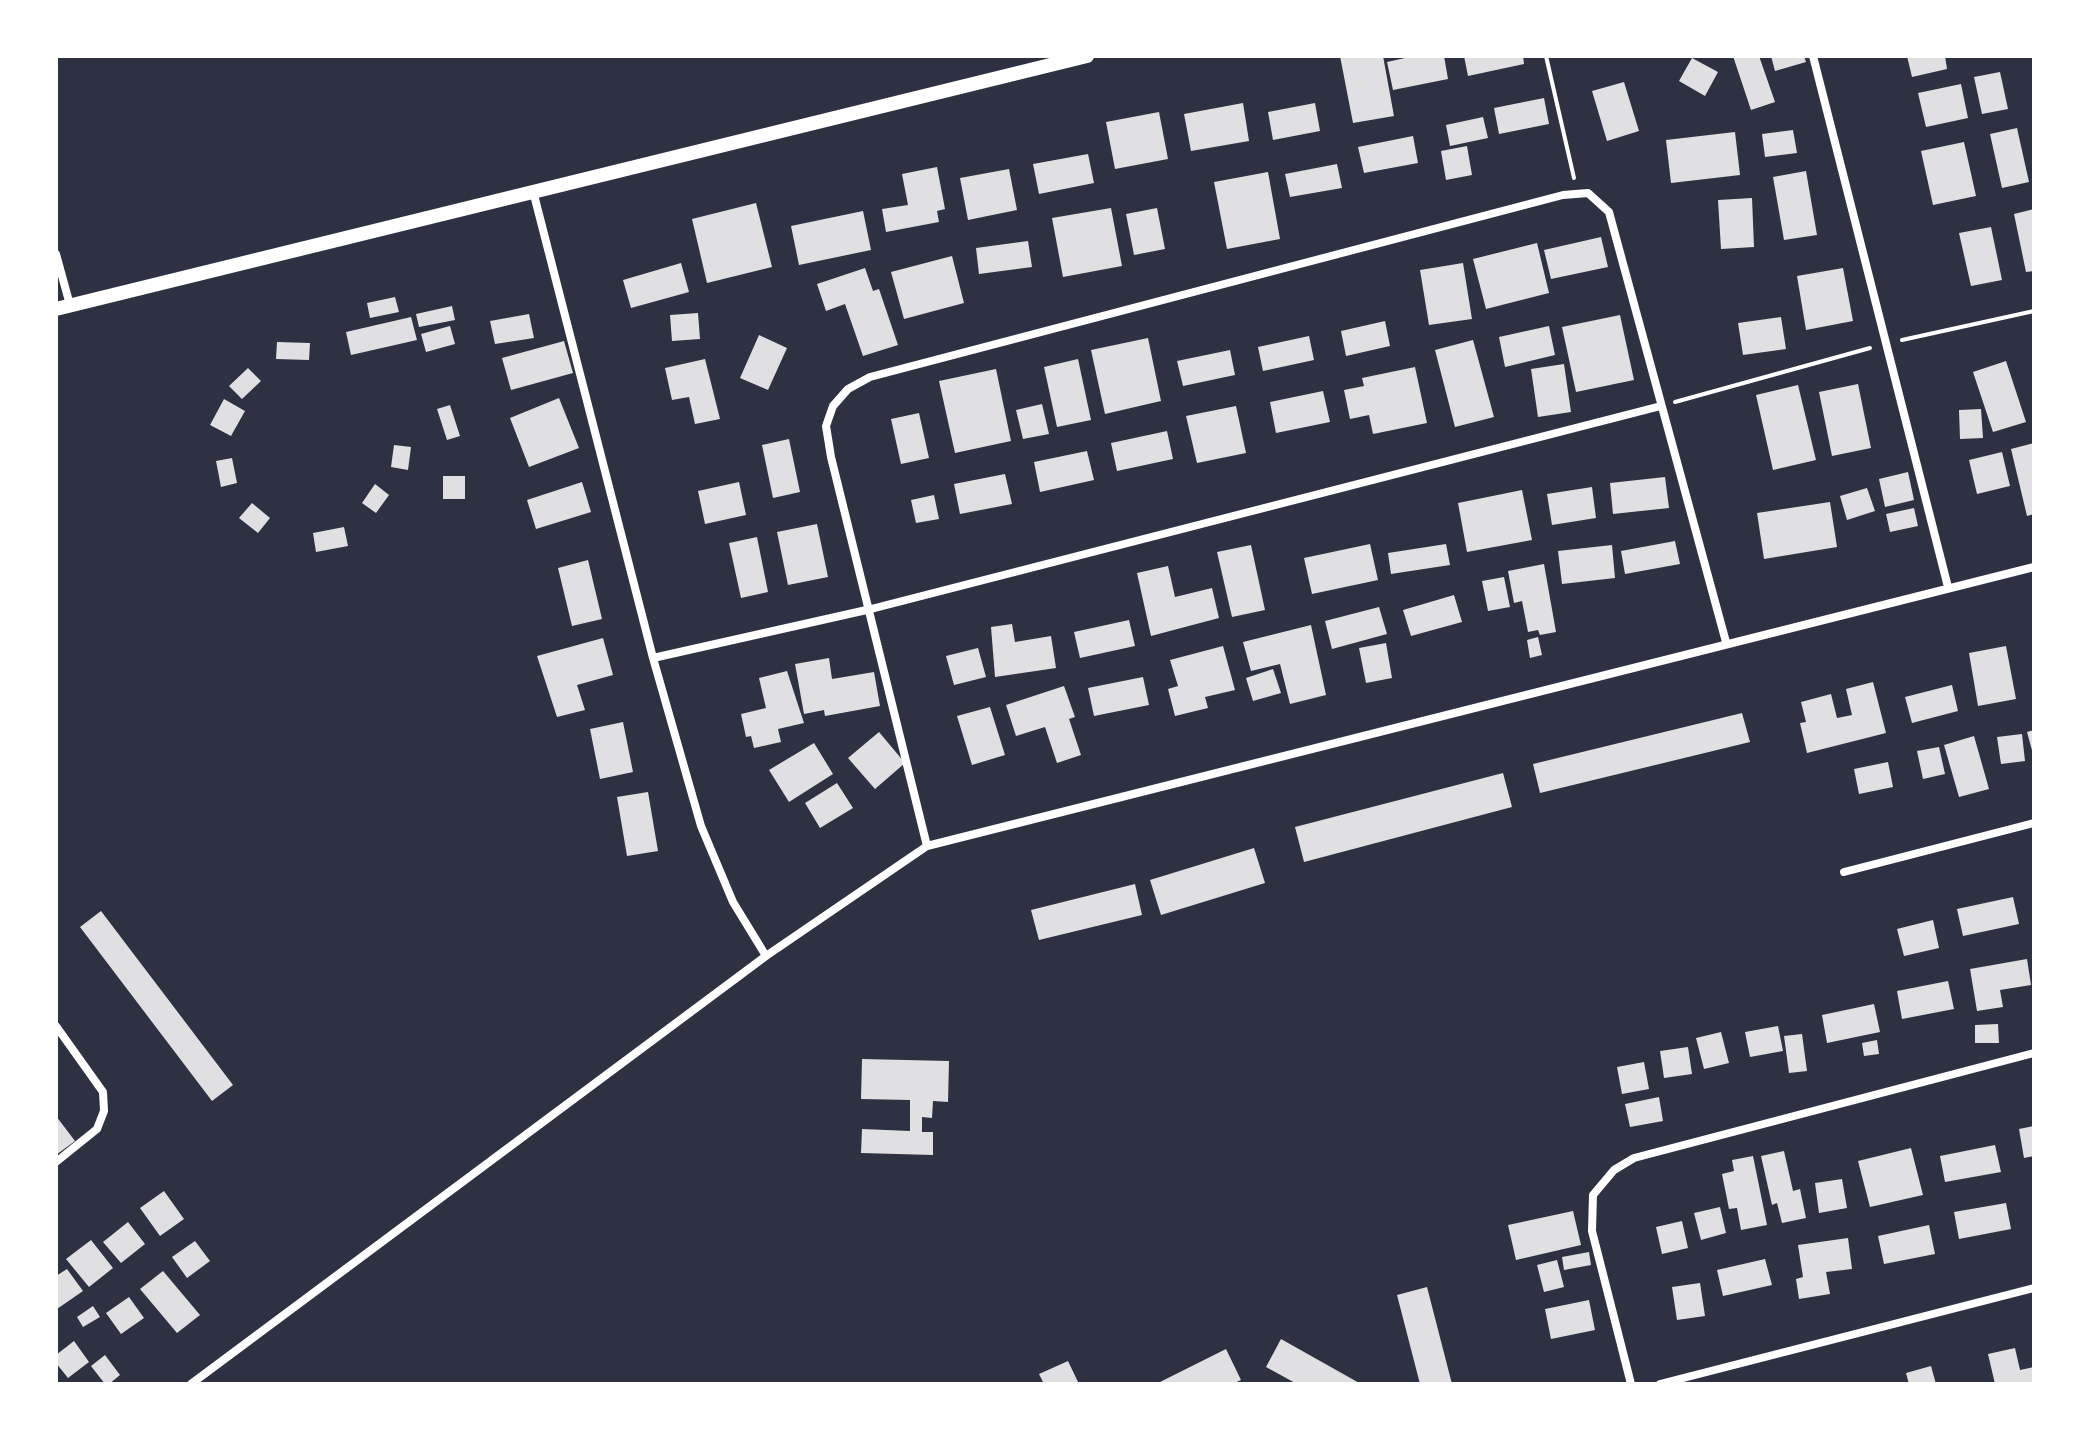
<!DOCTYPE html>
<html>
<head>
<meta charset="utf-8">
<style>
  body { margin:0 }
  #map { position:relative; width:2090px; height:1440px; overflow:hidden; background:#2d3142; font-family:"PT Sans Narrow",sans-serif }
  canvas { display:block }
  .frame { position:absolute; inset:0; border:58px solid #fff; pointer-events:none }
</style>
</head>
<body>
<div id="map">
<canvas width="2090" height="1440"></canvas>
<div class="frame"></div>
</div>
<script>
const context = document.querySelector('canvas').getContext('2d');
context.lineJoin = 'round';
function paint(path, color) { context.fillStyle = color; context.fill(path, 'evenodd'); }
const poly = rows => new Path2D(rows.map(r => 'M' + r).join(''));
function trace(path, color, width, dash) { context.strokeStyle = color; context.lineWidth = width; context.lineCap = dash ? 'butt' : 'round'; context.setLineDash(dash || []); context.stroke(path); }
const building = poly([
  [1340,56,1383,56,1394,116,1353,123],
  [1414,56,1444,56,1448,79,1393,90,1387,62],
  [1464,56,1523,56,1524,64,1468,76],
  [1733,56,1759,56,1775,102,1751,110],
  [1771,56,1804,56,1806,62,1775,71],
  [1907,56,1945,56,1947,69,1912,77],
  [1692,58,1718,72,1705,96,1679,81],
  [2000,72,2008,109,1982,114,1974,77],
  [1624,82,1639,131,1607,141,1592,91],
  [1961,84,1968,118,1926,127,1918,93],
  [1544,98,1549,124,1499,134,1494,108],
  [1243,103,1249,141,1191,151,1184,114],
  [1315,103,1320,131,1273,140,1268,112],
  [1159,112,1168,159,1115,169,1106,122],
  [1483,117,1488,138,1450,146,1446,125],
  [2017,128,2029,182,2002,188,1990,134],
  [1793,130,1797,153,1765,157,1762,134],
  [1735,132,1740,175,1671,183,1666,140],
  [1413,136,1418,163,1364,173,1358,147],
  [1964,142,1976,196,1933,205,1921,151],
  [1467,146,1472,175,1446,180,1441,151],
  [1088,154,1094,183,1039,194,1033,164],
  [1337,164,1342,188,1290,197,1285,174],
  [937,167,945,209,937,211,939,222,886,232,882,209,908,205,902,174],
  [1009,169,1017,210,968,220,960,178],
  [1806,171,1817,235,1784,240,1773,177],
  [1268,172,1280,239,1227,249,1214,182],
  [1752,198,1754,247,1721,249,1718,200],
  [756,203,772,267,707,283,692,219],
  [1111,208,1122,266,1063,277,1052,218],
  [1157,208,1165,249,1134,255,1126,214],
  [2034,209,2034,271,2026,272,2014,214],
  [863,211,871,250,799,265,791,226],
  [1991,227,2002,280,1971,286,1959,233],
  [1601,237,1608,267,1551,279,1544,250],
  [1028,241,1032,267,979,274,976,248],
  [1537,243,1549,293,1486,309,1473,259],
  [952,256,964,303,904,319,891,272],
  [681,263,689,292,631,308,623,280],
  [1463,263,1472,319,1429,325,1420,270],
  [865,268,873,291,879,289,898,345,863,356,845,304,826,311,817,284],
  [1843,268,1853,321,1806,330,1797,276],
  [395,297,399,312,370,318,367,303],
  [452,306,455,320,419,327,416,314],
  [698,313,700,339,672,341,670,315],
  [529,314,534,338,495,344,490,321],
  [1620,315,1634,380,1576,392,1562,327],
  [411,317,417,340,351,355,346,332],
  [1781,317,1786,349,1743,355,1738,323],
  [1385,321,1390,346,1346,356,1341,331],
  [450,326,455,344,426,352,421,334],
  [1549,326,1555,355,1505,367,1499,337],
  [759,335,787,348,768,390,740,378],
  [1309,336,1314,360,1263,371,1258,347],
  [1148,338,1161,401,1105,414,1091,350],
  [1473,340,1494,417,1455,427,1435,350],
  [564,341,573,373,511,390,502,358],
  [277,342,310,343,309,360,276,359],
  [1230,350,1235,375,1183,386,1177,361],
  [705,359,720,419,695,424,689,397,672,400,665,368],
  [1078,359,1091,420,1057,427,1044,367],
  [2006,361,2026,422,1993,432,1973,372],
  [1564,364,1571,412,1538,417,1531,369],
  [1415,367,1427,423,1373,434,1369,415,1350,419,1344,390,1364,386,1362,378],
  [248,368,261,381,242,399,229,386],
  [996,369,1011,441,955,453,939,381],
  [1858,384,1871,448,1832,456,1819,392],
  [1798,385,1816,460,1773,470,1756,395],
  [1323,391,1330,422,1276,433,1270,402],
  [559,398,579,448,529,467,510,418],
  [224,399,245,411,231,436,210,425],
  [1042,404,1049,434,1023,439,1016,410],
  [450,405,460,436,447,440,437,409],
  [1236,406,1246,453,1197,463,1186,416],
  [1981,409,1983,438,1960,439,1959,410],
  [919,413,929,458,901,464,891,419],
  [1167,431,1173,459,1117,471,1111,443],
  [789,439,800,492,773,498,762,445],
  [2034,443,2034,514,2027,516,2011,449],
  [394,445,411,447,408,470,391,467],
  [1087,451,1094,480,1040,492,1034,462],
  [2002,452,2010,486,1977,494,1969,460],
  [232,458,237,483,221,487,216,461],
  [1908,472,1914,500,1885,507,1879,479],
  [1005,474,1012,504,960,514,954,484],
  [443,476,465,476,465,499,443,499],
  [1665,477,1669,508,1613,514,1610,483],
  [582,482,591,512,536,529,527,500],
  [739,482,746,515,705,524,698,491],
  [375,484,389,495,376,513,362,503],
  [1592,487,1596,518,1552,525,1547,494],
  [1867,488,1875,511,1847,520,1840,496],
  [1522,490,1532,540,1467,552,1458,503],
  [934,495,939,519,916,523,911,500],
  [1830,502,1837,547,1764,559,1757,513],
  [252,503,270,518,258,533,239,518],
  [1914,508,1918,526,1890,532,1886,514],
  [817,524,828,577,788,585,777,532],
  [344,527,348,546,316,552,313,533],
  [757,537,768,592,741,598,729,543],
  [1675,541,1680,564,1625,574,1621,551],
  [1370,544,1378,580,1312,594,1304,558],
  [1446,544,1450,565,1391,574,1388,553],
  [1251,545,1265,610,1232,617,1217,552],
  [1612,545,1615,578,1562,584,1558,551],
  [588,560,602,619,572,626,558,568],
  [1544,564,1556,632,1540,635,1538,630,1528,632,1522,601,1514,603,1508,571],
  [1168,566,1175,597,1212,588,1219,618,1151,636,1137,573],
  [1504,577,1510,607,1488,611,1482,581],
  [1454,595,1462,622,1411,636,1403,610],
  [1379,607,1387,634,1332,649,1325,621],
  [1129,620,1135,646,1080,658,1074,632],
  [1012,624,1015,642,1051,636,1056,668,995,677,991,627],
  [1311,625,1326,695,1290,704,1280,664,1251,671,1243,642],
  [1538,637,1542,655,1530,658,1527,640],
  [603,638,613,675,577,685,585,710,557,717,537,656],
  [1386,643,1392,678,1366,683,1359,648],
  [1223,646,1235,690,1205,697,1208,708,1175,716,1168,689,1178,686,1170,660],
  [2006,646,2016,699,1978,706,1969,653],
  [978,648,986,677,954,685,946,656],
  [829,658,832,679,874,672,880,706,825,716,824,710,804,714,795,664],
  [1273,669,1281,693,1253,701,1246,678],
  [787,671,804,723,778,729,781,742,754,748,751,736,746,737,741,714,766,708,759,678],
  [1143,677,1149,705,1094,716,1088,688],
  [1873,682,1886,733,1807,753,1800,723,1806,722,1801,702,1831,694,1837,718,1852,715,1846,689],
  [1952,685,1958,711,1912,723,1905,697],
  [1064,686,1075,717,1069,719,1081,755,1057,763,1045,727,1016,736,1006,705],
  [990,707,1005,755,972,765,957,716],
  [1742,713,1750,742,1540,793,1533,764],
  [623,722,633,772,600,779,590,729],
  [2034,730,2034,754,2033,754,2027,732],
  [879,732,905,763,875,789,848,758],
  [2022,734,2025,761,2001,764,1997,737],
  [1974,736,1989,789,1959,797,1944,745],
  [814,743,833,774,789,802,769,770],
  [1939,747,1945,774,1923,779,1917,751],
  [1888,762,1893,787,1859,794,1854,769],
  [1503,773,1512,807,1304,862,1295,827],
  [837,783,853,808,820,828,805,803],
  [648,792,658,851,627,856,617,797],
  [1254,848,1265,883,1161,915,1150,880],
  [1135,884,1142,915,1039,940,1031,910],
  [2013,897,2019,924,1963,936,1957,909],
  [101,911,233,1085,212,1101,80,927],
  [1933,920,1939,948,1904,956,1897,929],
  [2027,959,2031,985,2000,990,2003,1007,1977,1011,1970,969],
  [1948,981,1954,1009,1902,1019,1897,991],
  [1874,1004,1880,1032,1827,1043,1822,1015],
  [1998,1024,1999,1043,1975,1043,1975,1025],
  [1778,1026,1783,1051,1750,1057,1745,1032],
  [1721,1032,1729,1063,1704,1069,1696,1038],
  [1802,1034,1807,1071,1789,1073,1784,1036],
  [1877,1040,1879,1054,1864,1056,1862,1043],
  [1688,1047,1692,1074,1664,1078,1660,1051],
  [862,1059,949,1061,948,1102,933,1101,932,1118,922,1117,922,1132,933,1132,933,1155,861,1153,862,1129,910,1131,910,1100,861,1099],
  [1644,1062,1649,1089,1622,1094,1617,1067],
  [1659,1097,1663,1121,1630,1127,1625,1104],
  [56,1116,75,1141,56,1155],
  [2034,1126,2034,1156,2024,1158,2019,1129],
  [1995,1145,2001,1172,1945,1182,1940,1156],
  [1911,1148,1923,1195,1870,1207,1858,1161],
  [1784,1151,1793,1191,1800,1189,1806,1218,1782,1223,1777,1203,1772,1205,1761,1156],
  [1753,1156,1767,1225,1741,1230,1737,1208,1729,1209,1722,1174,1734,1171,1732,1160],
  [1842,1179,1847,1208,1819,1213,1815,1183],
  [164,1191,184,1219,160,1236,140,1208],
  [2006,1203,2011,1229,1959,1239,1954,1212],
  [1720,1207,1726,1233,1701,1240,1694,1213],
  [1573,1211,1581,1245,1516,1260,1508,1225],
  [1682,1221,1688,1248,1662,1254,1656,1227],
  [128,1222,145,1244,121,1263,103,1242],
  [1929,1225,1935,1254,1884,1264,1878,1236],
  [1848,1238,1852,1269,1826,1272,1830,1294,1799,1299,1796,1279,1803,1277,1798,1245],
  [91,1240,113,1268,89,1287,66,1259],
  [195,1241,210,1261,187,1278,172,1257],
  [1589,1252,1591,1265,1564,1270,1562,1257],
  [1765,1259,1772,1285,1723,1296,1717,1270],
  [1557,1260,1564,1287,1544,1292,1537,1265],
  [67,1269,83,1291,57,1309,56,1276],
  [163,1271,200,1315,177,1333,140,1289],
  [1700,1283,1705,1316,1677,1320,1672,1287],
  [1427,1287,1452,1384,1420,1384,1397,1295],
  [129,1297,144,1318,121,1334,106,1313],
  [1589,1300,1595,1330,1551,1339,1545,1309],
  [93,1306,100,1317,83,1327,77,1317],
  [1281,1339,1361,1384,1297,1384,1266,1367],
  [74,1341,89,1362,68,1378,56,1363,56,1355],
  [2015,1348,2020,1370,2034,1367,2034,1384,1995,1384,1988,1354],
  [1226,1349,1241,1380,1232,1384,1156,1384],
  [105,1355,120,1375,109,1384,105,1384,91,1366],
  [1068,1361,1079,1384,1044,1384,1039,1374],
  [1931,1366,1936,1384,1909,1384,1906,1373]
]);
const path = poly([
  [1546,56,1574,178],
  [1902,340,2034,311],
  [1675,402,1870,348]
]);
const minor = poly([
  [1813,56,1948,587],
  [533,191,653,658,701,826,733,902,766,956],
  [56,254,70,305],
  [653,658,871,609,1661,406],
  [927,846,831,457,826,426,833,406,848,389,870,377,1563,195,1588,193,1609,212,1726,642],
  [1844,872,2034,823],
  [56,1026,103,1092,104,1111,97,1129,56,1162],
  [191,1384,766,956,927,846,2034,567],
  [1631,1384,1592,1231,1593,1195,1614,1170,1634,1158,2034,1053],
  [1660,1384,2034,1288]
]);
const tertiary = poly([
  [56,309,1087,56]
]);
paint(building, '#e0e0e3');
trace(path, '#fff', 4);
trace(minor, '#fff', 8);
trace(tertiary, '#fff', 14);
</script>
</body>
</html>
